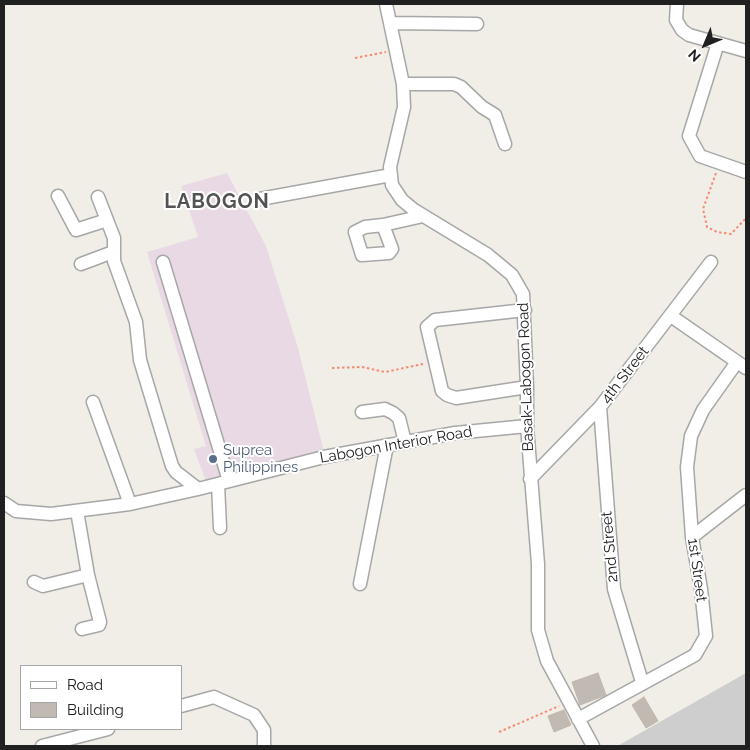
<!DOCTYPE html>
<html>
<head>
<meta charset="utf-8">
<style>
  body { margin:0 }
  #map { position:relative; width:750px; height:750px; overflow:hidden; background:#f0eee7; font-family:Raleway,sans-serif }
  canvas { display:block }
  .frame { position:absolute; inset:0; border:5px solid #202020; pointer-events:none }
  .legend { position:absolute; left:20px; top:665px; width:162px; height:65px; box-sizing:border-box; background:#fff; border:1px solid #a6a6a6; margin:0; padding:6px 9px; list-style:none; font-size:15px; color:#202020 }
  .legend li { display:flex; align-items:center; gap:10px; height:25px }
  .legend b { width:25px; border:1px solid #a6a6a6 }
  .north { position:absolute; left:680px; top:20px; width:50px; height:50px; -webkit-text-stroke:4px #fff; paint-order:stroke; rotate:225deg; font-size:14px; font-weight:700; line-height:20px; text-align:center; color:#202020 }
  .north::after { content:''; display:block; margin:auto; width:18px; height:22px; background:#202020; clip-path:polygon(50% 0,100% 100%,50% 72%,0 100%) }
</style>
</head>
<body>
<div id="map">
<canvas width="750" height="750"></canvas>
<div class="frame"></div>
<ul class="legend">
<li><b style="height:6px;background:#fff"></b>Road</li>
<li><b style="height:14px;background:#c1bab3"></b>Building</li>
</ul>
<div class="north">N</div>
</div>
<script>
const context = document.querySelector('canvas').getContext('2d');
context.lineJoin = 'round';
function paint(path, color) { context.fillStyle = color; context.fill(path, 'evenodd'); }
const poly = rows => new Path2D(rows.map(r => 'M' + r).join(''));
function trace(path, color, width, dash) { context.strokeStyle = color; context.lineWidth = width; context.lineCap = dash ? 'butt' : 'round'; context.setLineDash(dash || []); context.stroke(path); }
function label(font, color, halo, rows, align = 'center') {
  context.font = font + ' Raleway,sans-serif'; context.lineWidth = 4; context.setLineDash([]); context.textBaseline = 'middle'; context.strokeStyle = halo; context.fillStyle = color; for (const [text, x, y, turn = 0] of rows) {
    context.save(); context.translate(x, y); context.rotate((+turn || 0) * Math.PI / 180); context.textAlign = isNaN(turn) ? turn : align; if (halo) context.strokeText(text, 0, 0); context.fillText(text, 0, 0); context.restore();
  }
}
const industrial = poly([
  [227,173,266,246,298,348,324,452,206,481,194,449,206,446,147,252,198,237,181,186]
]);
const religious = poly([
  [746,673,746,746,617,746,628,740]
]);
const building = poly([
  [598,673,606,695,580,705,572,682,598,673],
  [644,697,658,721,646,728,632,705,644,697],
  [564,710,571,725,554,732,548,716,564,710]
]);
const path = poly([
  [355,58,386,52],
  [716,173,703,209,707,227,717,232,731,234,746,218],
  [332,368,362,367,385,372,423,364],
  [499,732,559,706]
]);
const minor = poly([
  [386,4,403,84,404,107,390,167,392,185,402,200,414,210,488,255,512,275,523,294,527,387,527,426,538,564,538,630,547,661,593,746],
  [677,4,676,20,682,30,689,35,746,51],
  [390,23,477,24],
  [718,43,689,136,700,156,746,172],
  [403,84,454,84,461,87,482,107,495,115,505,144],
  [58,196,76,230,107,220],
  [98,197,114,238,114,261,136,322,140,360,172,466,176,472,198,489],
  [260,199,391,175],
  [383,225,365,227,355,232,362,255,389,253,392,249,383,225,423,216],
  [163,262,229,481],
  [81,264,113,252],
  [525,310,435,320,427,327,442,391,447,395,456,398,527,387],
  [671,316,746,368],
  [93,402,130,504],
  [600,407,614,589,642,682],
  [362,412,385,409,393,413,399,418,405,442],
  [530,479,600,407,711,262],
  [218,484,220,528],
  [4,503,16,511,51,514,130,504,198,489,324,457,455,433,527,426],
  [692,537,746,495],
  [34,582,43,586,88,575,77,511],
  [360,584,387,445],
  [82,629,99,625,100,622,88,575],
  [181,706,214,697,254,715,264,730,264,746],
  [578,719,695,655,706,636,701,589,692,537,687,467,691,436,703,410,737,362],
  [42,746,108,729]
]);
const markers = [
  [213,459,5,"#5c6f8a"]
];
const streetNames = [
  ["4th Street",625,375,-52],
  ["Basak-Labogon Road",526,377,-92],
  ["Labogon Interior Road",396,445,-10],
  ["2nd Street",610,547,-95],
  ["1st Street",697,570,82]
];
const serviceNames = [
  ["Suprea",223,450],
  ["Philippines",223,467]
];
const districtNames = [
  ["LABOGON",217,202]
];
paint(industrial, '#e9d9e5');
paint(religious, '#cecece');
paint(building, '#c1bab3');
trace(building, '#c1b6aa', 1);
trace(minor, '#a7a7a7', 15);
trace(path, '#f58b73', 2, [2.5, 2.5]);
trace(minor, '#fff', 12);
for (const [x, y, r, color] of markers) { const dot = new Path2D(); dot.arc(x, y, r, 0, 2 * Math.PI); context.fillStyle = color; context.fill(dot); trace(dot, '#fff', 2); }
label('15px', '#202020', '#fff', streetNames);
label('15px', '#4e5e75', '#fff', serviceNames, 'left');
context.letterSpacing = '1px';
label('bold 20px', '#535353', '#fff', districtNames);
context.letterSpacing = '0px';
</script>
</body>
</html>
